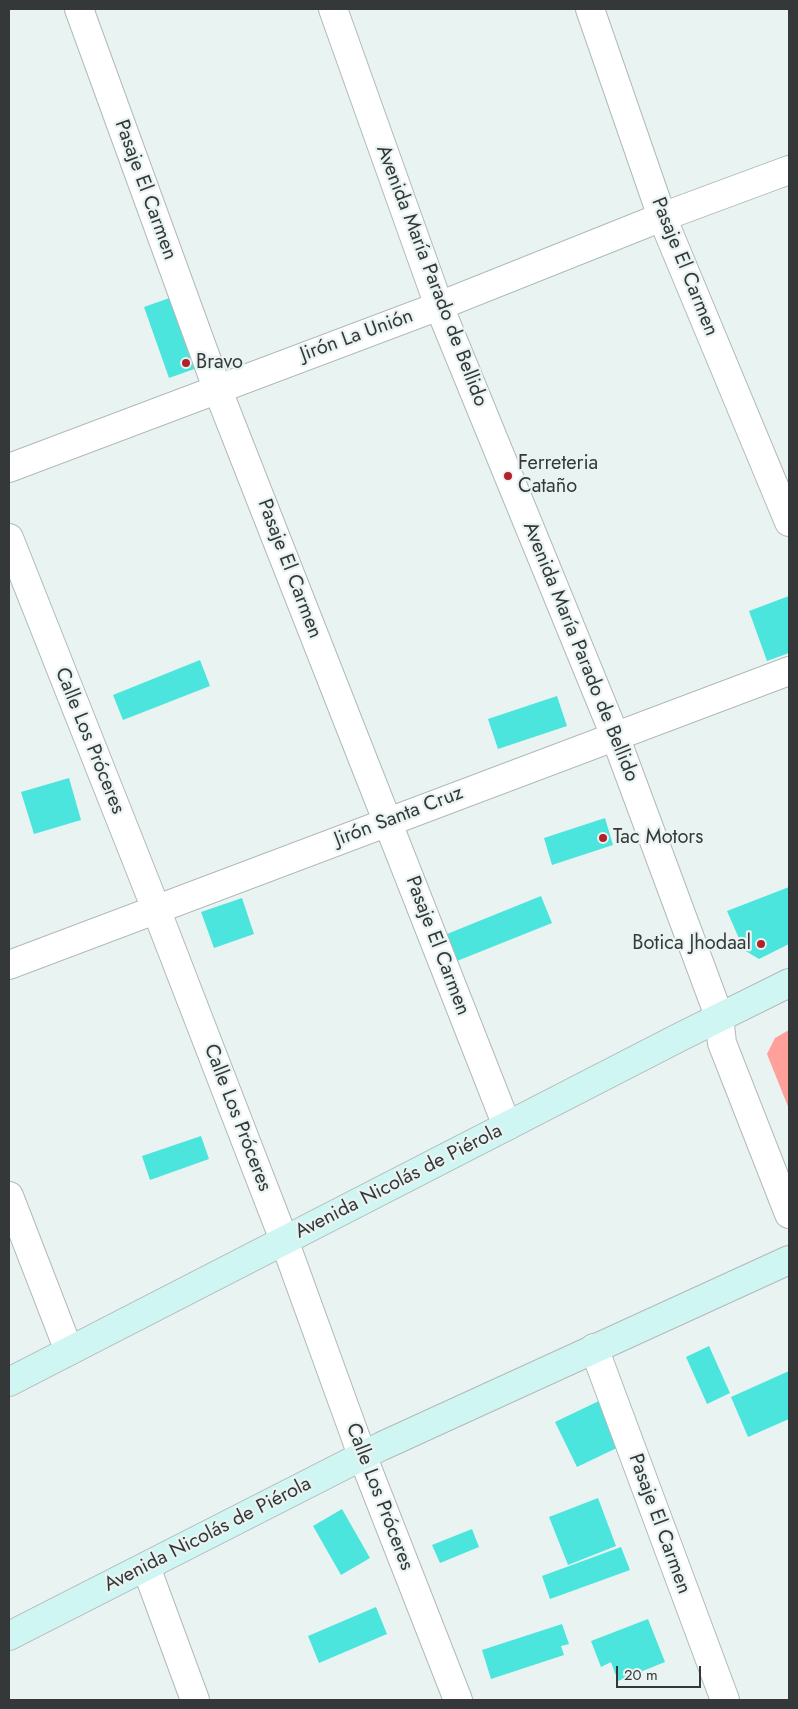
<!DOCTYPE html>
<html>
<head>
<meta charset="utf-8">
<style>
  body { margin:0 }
  #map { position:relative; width:798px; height:1709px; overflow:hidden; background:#e9f3f2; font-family:Jost,sans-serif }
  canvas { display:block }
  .frame { position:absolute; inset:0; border:10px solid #343838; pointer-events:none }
  .scale { position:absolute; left:616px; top:1666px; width:85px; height:22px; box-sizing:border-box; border:2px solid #343838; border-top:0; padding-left:6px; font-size:15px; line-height:18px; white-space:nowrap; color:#343838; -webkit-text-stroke:4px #e9f3f2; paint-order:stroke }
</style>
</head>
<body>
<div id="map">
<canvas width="798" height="1709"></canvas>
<div class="frame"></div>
<div class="scale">20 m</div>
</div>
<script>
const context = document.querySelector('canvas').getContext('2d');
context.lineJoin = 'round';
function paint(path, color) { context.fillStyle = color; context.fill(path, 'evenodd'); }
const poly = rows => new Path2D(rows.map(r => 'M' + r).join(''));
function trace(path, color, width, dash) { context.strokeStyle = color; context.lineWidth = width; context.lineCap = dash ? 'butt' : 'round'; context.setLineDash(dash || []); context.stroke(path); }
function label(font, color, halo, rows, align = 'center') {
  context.font = font + ' Jost,sans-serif'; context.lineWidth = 4.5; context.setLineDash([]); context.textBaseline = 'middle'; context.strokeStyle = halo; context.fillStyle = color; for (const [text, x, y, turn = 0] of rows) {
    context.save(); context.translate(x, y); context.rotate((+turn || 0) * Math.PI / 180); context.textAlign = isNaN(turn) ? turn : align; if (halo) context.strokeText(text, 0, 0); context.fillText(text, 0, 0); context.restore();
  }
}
const green = poly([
  [789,1030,789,1109,767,1054,775,1038]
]);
const building = poly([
  [175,296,200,367,169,378,144,307],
  [789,596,789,653,767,661,749,611],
  [200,660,210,686,123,720,113,695],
  [557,696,567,726,498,749,488,719],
  [69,778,81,820,34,834,21,792],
  [605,818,613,845,552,865,544,838],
  [789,887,789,944,759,959,744,950,727,911],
  [541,896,552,923,452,963,442,936],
  [242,898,254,934,214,948,201,912],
  [201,1136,209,1159,150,1180,142,1156],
  [709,1346,730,1393,707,1404,686,1357],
  [789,1371,789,1419,748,1437,731,1397],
  [603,1399,625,1444,577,1467,555,1422],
  [598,1498,616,1546,568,1565,549,1517],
  [342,1509,370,1558,341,1575,313,1526],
  [472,1529,479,1547,440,1563,432,1545],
  [621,1547,630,1570,550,1599,542,1576],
  [376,1607,387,1634,319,1663,308,1636],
  [648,1619,665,1662,618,1681,611,1662,601,1667,591,1641],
  [562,1624,569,1644,561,1646,564,1655,491,1679,482,1650]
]);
const minor = poly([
  [79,9,217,388,507,1126],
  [333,9,439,306,615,736,719,1016,722,1043,789,1214],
  [590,9,662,217,789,522],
  [9,468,439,306,662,217,789,170],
  [9,538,156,909,284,1240,362,1455,458,1700],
  [9,965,789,671],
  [9,1196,69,1351],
  [594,1348,725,1700],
  [146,1567,195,1700]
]);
const secondary = poly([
  [9,1382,682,1036,789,983],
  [9,1636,382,1446,789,1260]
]);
const markers = [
  [186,363,5,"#b3212b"],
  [508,476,5,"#b3212b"],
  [603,838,5,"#b3212b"],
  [761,944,5,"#b3212b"]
];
const streetNames = [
  ["Pasaje El Carmen",145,190,70],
  ["Pasaje El Carmen",684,267,68],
  ["Avenida María Parado de Bellido",431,276,69],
  ["Jirón La Unión",357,336,-20],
  ["Pasaje El Carmen",289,569,69],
  ["Avenida María Parado de Bellido",580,652,68],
  ["Calle Los Próceres",89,741,68],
  ["Jirón Santa Cruz",399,817,-21],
  ["Pasaje El Carmen",437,946,69],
  ["Calle Los Próceres",237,1118,69],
  ["Avenida Nicolás de Piérola",399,1182,-27],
  ["Calle Los Próceres",379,1497,69],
  ["Pasaje El Carmen",659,1524,70],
  ["Avenida Nicolás de Piérola",208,1535,-27]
];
const poiNames = [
  ["Bravo",196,363],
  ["Ferreteria",518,464],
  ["Cataño",518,487],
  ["Tac Motors",613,838],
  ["Botica Jhodaal",751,944,"right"]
];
paint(green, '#ffa09a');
paint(building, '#4be5dd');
trace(minor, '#b1bab9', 30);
trace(secondary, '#b1bab9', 30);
trace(minor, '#fff', 28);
trace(secondary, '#d0f6f4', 28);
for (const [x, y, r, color] of markers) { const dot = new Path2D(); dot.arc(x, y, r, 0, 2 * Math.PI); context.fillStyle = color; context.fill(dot); trace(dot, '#e9f3f2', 2); }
label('20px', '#343838', '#e9f3f2', streetNames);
label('20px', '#343838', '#e9f3f2', poiNames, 'left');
</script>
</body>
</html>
